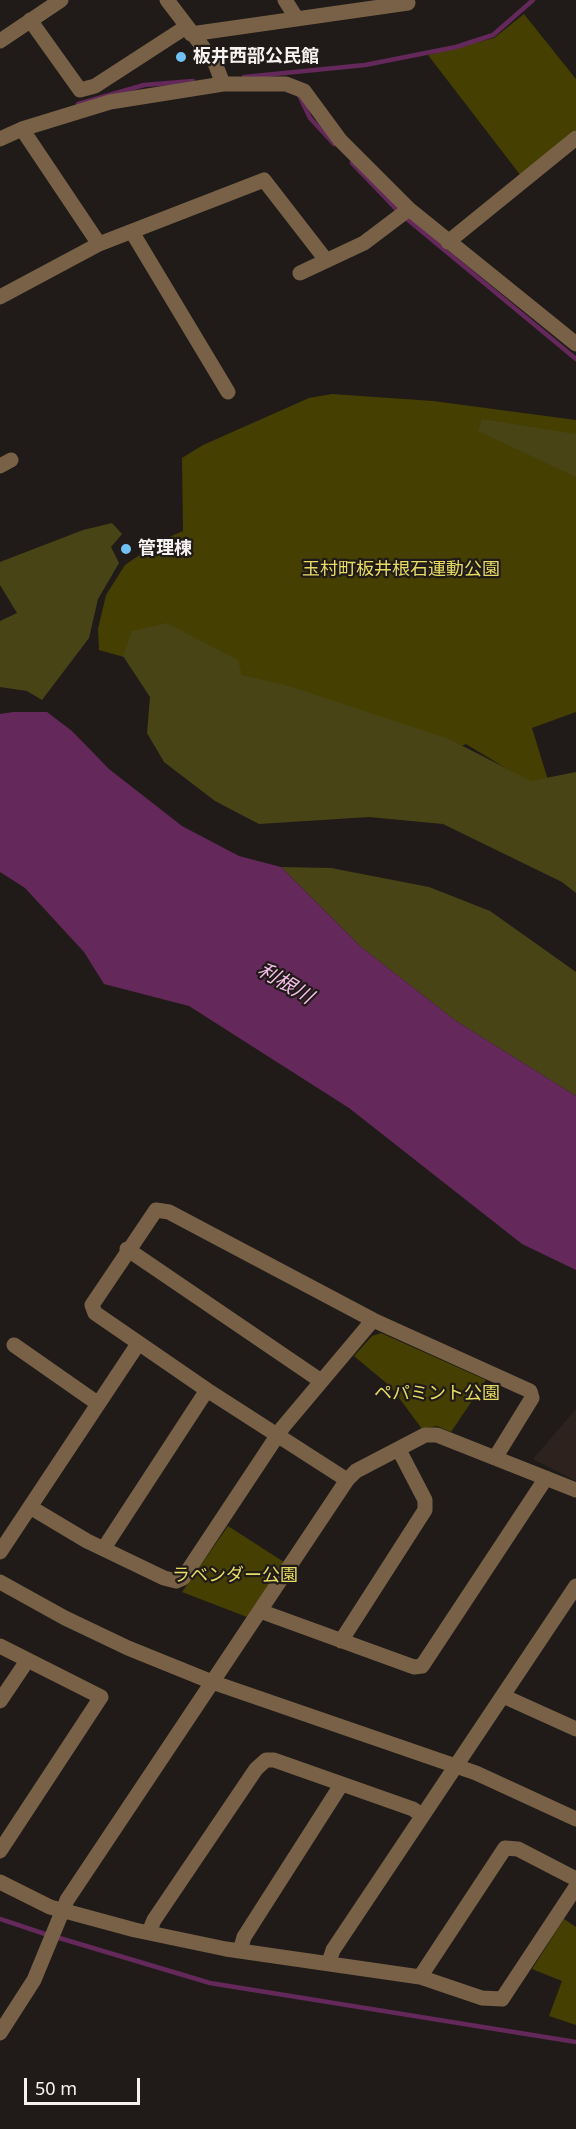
<!DOCTYPE html>
<html>
<head>
<meta charset="utf-8">
<style>
  body { margin:0 }
  #map { position:relative; width:576px; height:2129px; overflow:hidden; background:#201b19; font-family:"Noto Sans",sans-serif }
  canvas { display:block }
  .scale { position:absolute; left:24px; top:2078px; width:116px; height:27px; box-sizing:border-box; border:3px solid #f6f2f1; border-top:0; padding-left:8px; font-size:18px; line-height:21px; white-space:nowrap; color:#f6f2f1; -webkit-text-stroke:4px #201b19; paint-order:stroke }
</style>
</head>
<body>
<div id="map">
<canvas width="576" height="2129"></canvas>
<div class="scale">50 m</div>
</div>
<script>
const context = document.querySelector('canvas').getContext('2d');
context.lineJoin = 'round';
function paint(path, color) { context.fillStyle = color; context.fill(path, 'evenodd'); }
const poly = rows => new Path2D(rows.map(r => 'M' + r).join(''));
function trace(path, color, width, dash) { context.strokeStyle = color; context.lineWidth = width; context.lineCap = dash ? 'butt' : 'round'; context.setLineDash(dash || []); context.stroke(path); }
function label(font, color, halo, rows, align = 'center') {
  context.font = font + ' "Noto Sans","Noto Sans JP",sans-serif'; context.lineWidth = 4.5; context.setLineDash([]); context.textBaseline = 'middle'; context.strokeStyle = halo; context.fillStyle = color; for (const [text, x, y, turn = 0] of rows) {
    context.save(); context.translate(x, y); context.rotate((+turn || 0) * Math.PI / 180); context.textAlign = isNaN(turn) ? turn : align; if (halo) context.strokeText(text, 0, 0); context.fillText(text, 0, 0); context.restore();
  }
}
const built = poly([
  [576,1409,576,1481,533,1459]
]);
const green = poly([
  [524,14,576,79,576,130,521,176,428,55,494,38],
  [332,394,433,401,576,420,576,712,532,728,548,780,532,784,466,744,420,764,170,670,99,650,98,629,106,595,125,565,160,541,183,531,182,458,203,445,309,398],
  [381,1333,486,1380,451,1432,437,1426,422,1429,391,1387,354,1356,372,1336],
  [228,1526,284,1562,247,1617,182,1592],
  [564,1919,576,1927,576,2025,549,2016,562,1981,532,1969]
]);
const forest = poly([
  [482,419,576,434,576,477,478,431],
  [112,523,122,534,111,547,119,563,98,599,89,638,42,700,27,691,0,687,0,621,17,613,0,585,0,562,83,530],
  [167,623,238,660,242,675,289,686,449,739,531,781,576,772,576,893,562,882,443,824,369,817,259,824,215,801,164,762,147,733,150,697,123,656,132,631],
  [281,867,331,868,429,887,490,911,576,972,576,1096,456,1021,361,947]
]);
const water = poly([
  [13,712,47,712,72,731,109,769,182,826,239,856,281,867,361,947,456,1021,576,1096,576,1270,522,1244,349,1108,189,1006,104,984,84,952,25,888,0,872,0,714]
]);
const stream = poly([
  [244,77,365,65,456,47,493,35,533,0],
  [299,95,310,118,334,144],
  [78,104,144,85,193,81],
  [352,163,398,211],
  [407,219,576,359],
  [0,1919,48,1935],
  [56,1937,210,1983,576,2042]
]);
const minor = poly([
  [167,0,215,63,223,84],
  [285,0,297,19],
  [30,20,80,90,95,86,186,27],
  [191,34,408,3],
  [0,41,61,0],
  [22,129,99,244,264,180,326,260],
  [0,139,22,129,110,102,223,84,286,84,304,91,340,140,409,209,576,344],
  [132,232,228,392],
  [448,242,576,138],
  [300,273,364,243,409,209],
  [0,297,99,244],
  [0,466,11,460],
  [127,1249,321,1381],
  [14,1345,97,1403],
  [347,1480,207,1390,95,1313,92,1305,156,1210,169,1212,373,1320,530,1391,532,1398,495,1458],
  [30,1507,87,1541,164,1578,176,1581,183,1578,283,1427,373,1320],
  [104,1548,207,1390],
  [0,1552,138,1344],
  [0,1582,65,1618,128,1648,212,1682,476,1773,576,1819],
  [260,1611,414,1667,422,1666,546,1478],
  [341,1641,425,1510,425,1500,399,1450],
  [0,1646,101,1697,0,1851],
  [503,1696,576,1729],
  [0,1701,27,1661],
  [0,1882,50,1907,135,1930,226,1949,420,1977,482,1998,502,1999,576,1887],
  [149,1932,154,1920,256,1769,266,1760,274,1760,413,1809,421,1815],
  [240,1951,244,1937,341,1785],
  [329,1962,333,1950,576,1586],
  [420,1977,505,1848,518,1849,576,1879],
  [0,2033,34,1980,67,1900,347,1480,356,1471,425,1435,437,1435,576,1490]
]);
const markers = [
  [181,57,6,"#71c1f5"],
  [126,549,6,"#71c1f5"]
];
const poiNames = [
  ["板井西部公民館",193,57],
  ["管理棟",138,549]
];
const parkNames = [
  ["玉村町板井根石運動公園",401,570],
  ["ペパミント公園",437,1394],
  ["ラベンダー公園",235,1576]
];
const waterNames = [
  ["利根川",285,984,31]
];
paint(built, '#2d221e');
paint(green, '#453f02');
paint(forest, '#494415');
paint(water, '#64285a');
trace(stream, '#64285a', 4.5);
trace(minor, '#786146', 15);
for (const [x, y, r, color] of markers) { const dot = new Path2D(); dot.arc(x, y, r, 0, 2 * Math.PI); context.fillStyle = color; context.fill(dot); trace(dot, '#201b19', 2); }
label('bold 18px', '#f6f2f1', '#201b19', poiNames, 'left');
label('18px', '#e7db64', '#201b19', parkNames);
label('italic 20px', '#f5bee8', '#201b19', waterNames);
</script>
</body>
</html>
